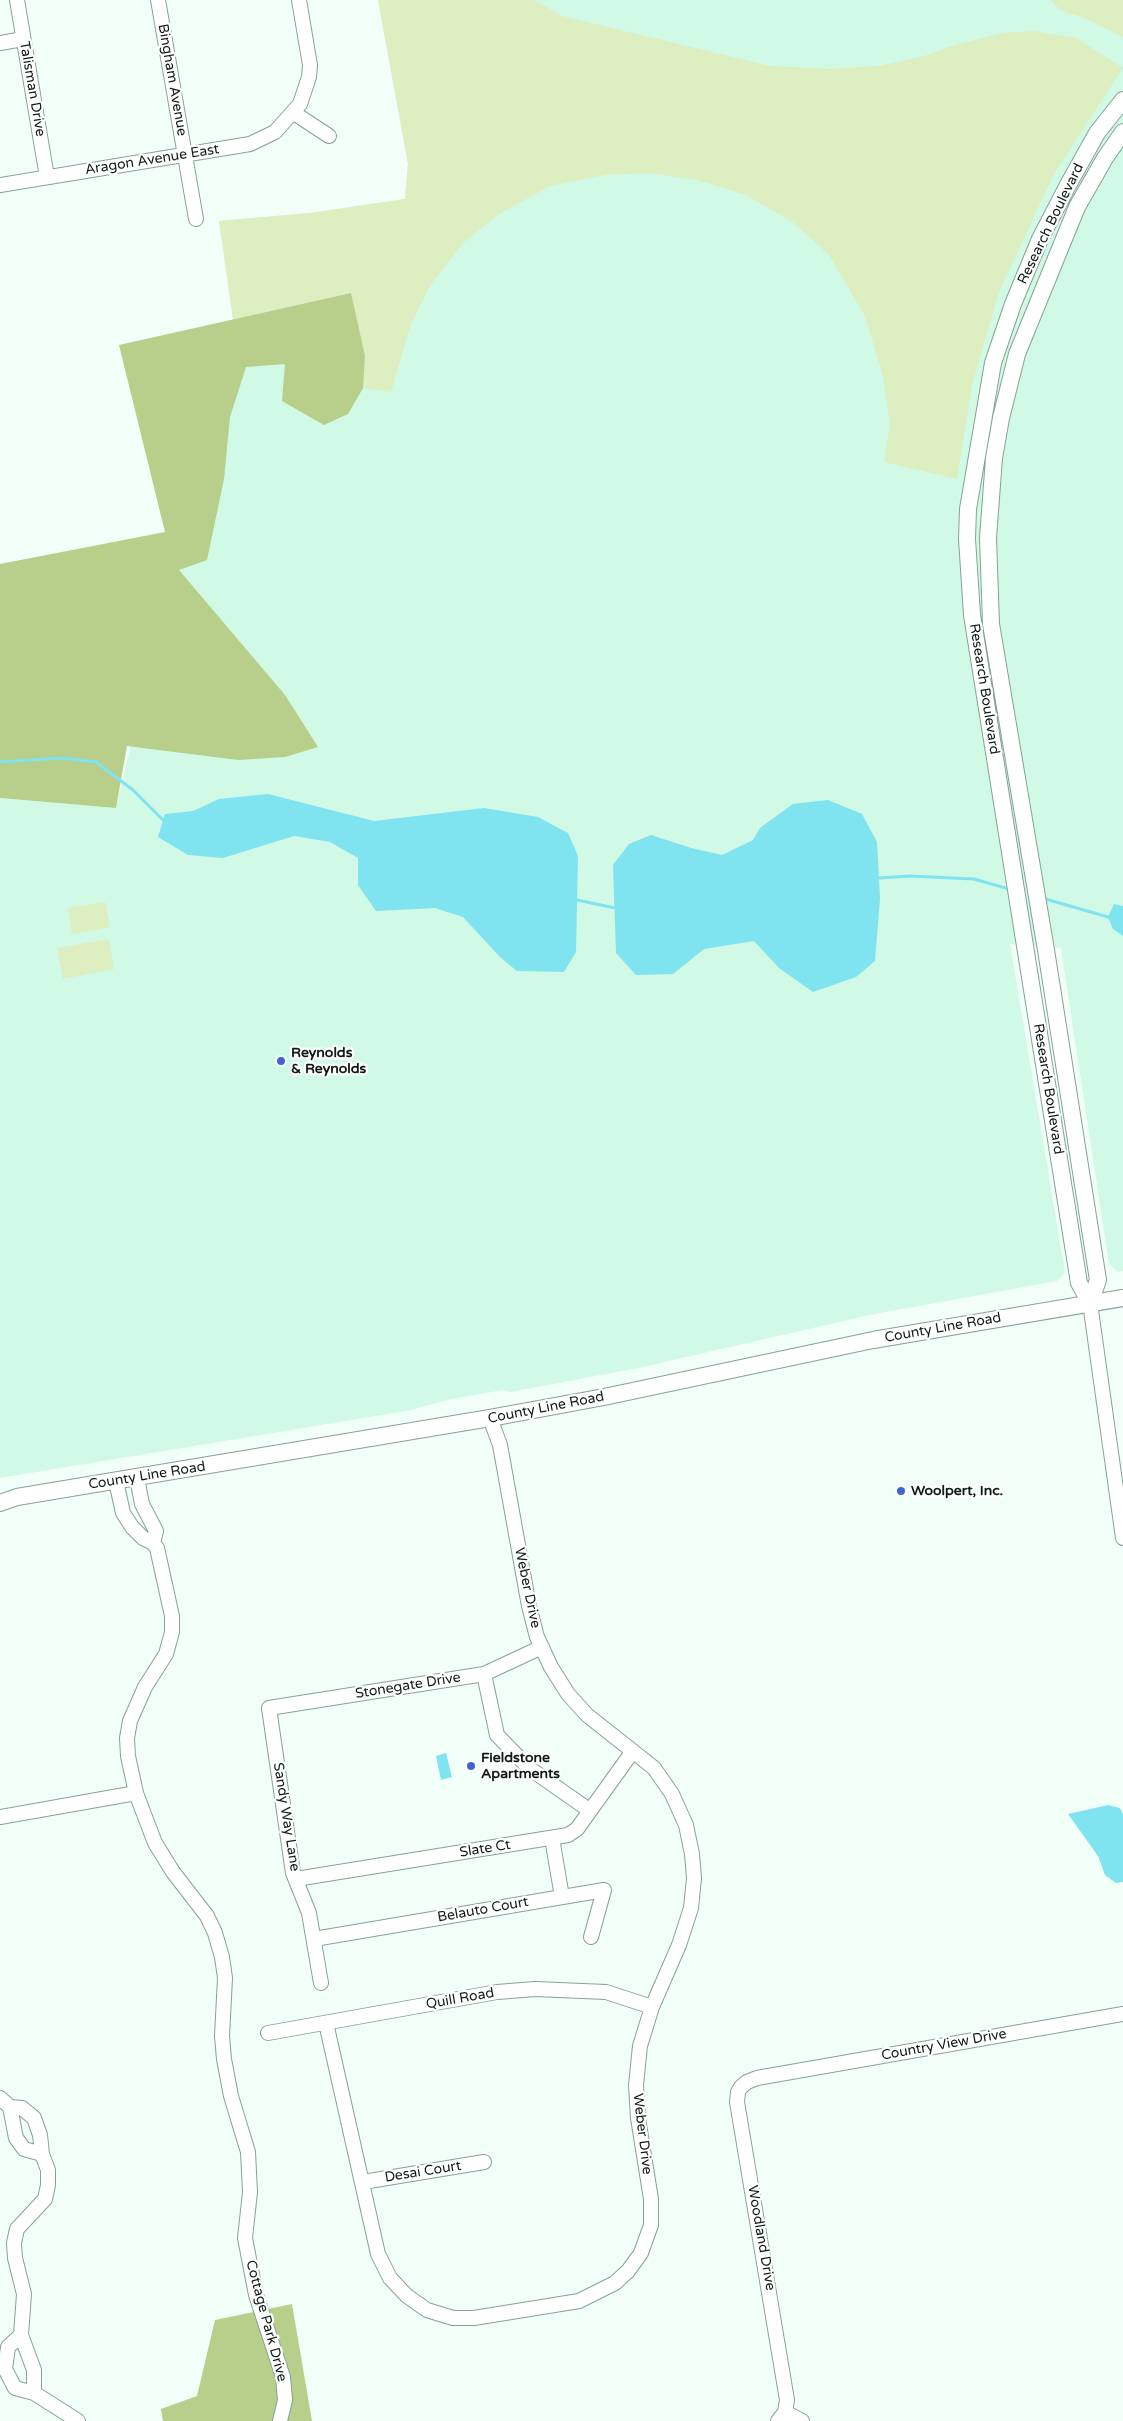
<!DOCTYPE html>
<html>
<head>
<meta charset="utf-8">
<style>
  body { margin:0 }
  canvas { display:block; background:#f2fef8 }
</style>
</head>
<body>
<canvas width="1123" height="2421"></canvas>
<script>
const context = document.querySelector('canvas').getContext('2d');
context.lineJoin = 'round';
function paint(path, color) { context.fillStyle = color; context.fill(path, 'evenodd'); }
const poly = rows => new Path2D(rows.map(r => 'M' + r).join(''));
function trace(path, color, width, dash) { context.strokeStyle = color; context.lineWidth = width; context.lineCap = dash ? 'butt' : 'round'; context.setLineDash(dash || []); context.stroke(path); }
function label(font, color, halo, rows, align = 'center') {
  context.font = font + ' "Varela Round",sans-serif'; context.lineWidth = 4.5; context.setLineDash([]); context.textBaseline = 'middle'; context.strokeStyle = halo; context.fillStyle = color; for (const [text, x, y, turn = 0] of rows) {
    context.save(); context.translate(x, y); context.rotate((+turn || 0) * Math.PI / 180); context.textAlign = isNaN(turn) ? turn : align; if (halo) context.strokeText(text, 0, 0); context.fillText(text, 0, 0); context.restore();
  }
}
const built = poly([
  [378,0,1123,0,1123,1271,1118,1272,1109,1264,1061,948,1010,944,1065,1273,1057,1281,874,1314,638,1368,510,1392,503,1390,451,1399,411,1410,0,1478,0,798,116,808,233,320,219,221,310,213,405,199,408,164]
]);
const green = poly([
  [378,0,534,0,562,16,770,66,831,69,879,66,924,56,955,45,1003,33,1033,31,1076,38,1123,68,1054,174,999,292,972,385,957,479,884,462,890,423,883,376,865,316,829,255,794,223,746,195,697,180,647,173,606,175,550,186,499,214,464,242,431,284,410,326,391,392,363,388,365,356,351,293,233,319,219,221,310,213,405,199,408,164],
  [1051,0,1123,0,1123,37,1087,19,1060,10],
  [105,902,110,927,72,934,68,908],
  [109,939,114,969,63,979,57,948]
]);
const forest = poly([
  [351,293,365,356,363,388,348,414,324,425,282,401,285,364,246,367,230,417,224,479,207,560,179,570,285,695,318,747,285,757,238,760,127,746,116,808,0,798,0,564,165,532,119,345],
  [292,2304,312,2421,163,2421,161,2409,197,2396,215,2320]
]);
const water = poly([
  [268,794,374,821,484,808,538,817,568,833,578,856,576,952,564,972,517,971,501,958,463,917,435,908,376,911,358,885,358,858,330,842,294,836,223,858,188,855,158,837,165,814,193,811,219,799],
  [828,800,862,814,877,842,880,899,875,961,856,977,813,992,779,968,754,941,704,949,673,974,636,975,616,953,613,865,629,844,651,835,691,848,722,855,753,840,760,828,793,804],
  [1114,904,1123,906,1123,936,1113,929,1108,917],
  [446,1753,452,1777,441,1780,436,1756],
  [1108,1805,1120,1808,1123,1814,1123,1882,1116,1883,1105,1875,1098,1856,1068,1814]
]);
const stream = poly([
  [0,762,62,758,96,762,133,790,163,820],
  [879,878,910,876,974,879,1009,889],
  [1042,898,1108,917],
  [577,900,615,908]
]);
const minor = poly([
  [17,0,47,177],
  [158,0,196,219],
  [0,43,23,39],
  [294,113,329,136],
  [0,185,250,144,275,132,300,104,309,77,310,65,299,0],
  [1090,1303,1123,1538],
  [137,1478,142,1504,156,1531,153,1543],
  [116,1481,123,1513,132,1527,143,1538,153,1543,157,1548,172,1616,172,1632,166,1654,145,1687,130,1721,127,1738,128,1756,136,1793,155,1843,173,1872,207,1916,215,1933,222,1957,225,1978,222,2036,224,2059,231,2096,248,2152,250,2192,245,2238,256,2295,283,2377,285,2400,280,2421],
  [484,1674,497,1735,529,1768,589,1810],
  [0,1817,136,1793],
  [552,1838,562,1897],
  [296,1879,568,1835,577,1829,633,1751],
  [314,1939,604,1890,591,1937],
  [321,1983,309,1913,293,1873,269,1708,484,1674,542,1647],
  [326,2023,378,2254,390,2278,407,2296,427,2310,453,2318,474,2318,579,2301,615,2283,628,2271,641,2253,651,2225,651,2199,638,2118,636,2085,640,2046,652,2007,679,1945,691,1908,694,1878,692,1854,686,1825,672,1794,654,1768,587,1715,568,1694,551,1667,537,1637,529,1606,500,1445,490,1418],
  [268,2033,497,1992,535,1989,606,1992,652,2007],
  [0,2098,10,2107,22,2108,34,2118,40,2135,42,2154,48,2170,48,2185,45,2199,17,2229,14,2243,15,2258,24,2294,21,2335,34,2370,34,2393],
  [10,2107,16,2138,24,2149,42,2154],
  [363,2182,484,2162],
  [21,2335,8,2347,5,2369,15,2388,34,2393,78,2421],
  [785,2412,802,2421],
  [778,2421,785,2412,787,2400,737,2102,738,2092,741,2087,747,2082,757,2078,1123,2014]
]);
const major = poly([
  [1090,1303,1079,1283,972,615,967,539,968,509,993,363,1013,304,1040,239,1068,185,1097,133,1123,100],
  [1090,1303,1098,1280,1046,950,991,624,988,538,994,458,1001,418,1017,354,1077,207,1105,158,1123,132],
  [0,1503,17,1497,490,1418,604,1397,873,1340,1123,1298]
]);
const markers = [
  [281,1061,5,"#4462d5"],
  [901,1491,5,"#4462d5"],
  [471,1766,5,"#4462d5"]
];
const streetNames = [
  ["Bingham Avenue",172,80,80],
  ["Talisman Drive",32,89,80],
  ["Aragon Avenue East",152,160,-9],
  ["Research Boulevard",1051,224,-64],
  ["Research Boulevard",984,689,81],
  ["Research Boulevard",1048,1089,81],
  ["County Line Road",943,1328,-10],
  ["County Line Road",546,1408,-11],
  ["County Line Road",147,1476,-9],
  ["Weber Drive",527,1588,78],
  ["Stonegate Drive",408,1686,-9],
  ["Sandy Way Lane",286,1817,81],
  ["Slate Ct",485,1849,-9],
  ["Belauto Court",483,1910,-10],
  ["Quill Road",460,1999,-10],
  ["Country View Drive",944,2045,-10],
  ["Weber Drive",642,2134,83],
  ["Desai Court",423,2172,-9],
  ["Woodland Drive",761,2238,80],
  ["Cottage Park Drive",266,2321,75]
];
const poiNames = [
  ["Reynolds",291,1053],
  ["& Reynolds",291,1069],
  ["Woolpert, Inc.",911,1491],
  ["Fieldstone",481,1758],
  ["Apartments",481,1774]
];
paint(built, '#d0f9e6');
paint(green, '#ddeec1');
paint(forest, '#b7cf8a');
paint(water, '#7fe3f0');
trace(stream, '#7fe3f0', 3);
trace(minor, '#85a395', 16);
trace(major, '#85a395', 18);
trace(minor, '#fff', 14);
trace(major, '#fff', 16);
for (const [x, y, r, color] of markers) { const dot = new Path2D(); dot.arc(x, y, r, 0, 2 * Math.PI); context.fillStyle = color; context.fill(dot); trace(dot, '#fff', 2); }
label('14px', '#0f1a15', '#fff', streetNames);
label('bold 14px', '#0f1a15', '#fff', poiNames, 'left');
</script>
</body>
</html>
